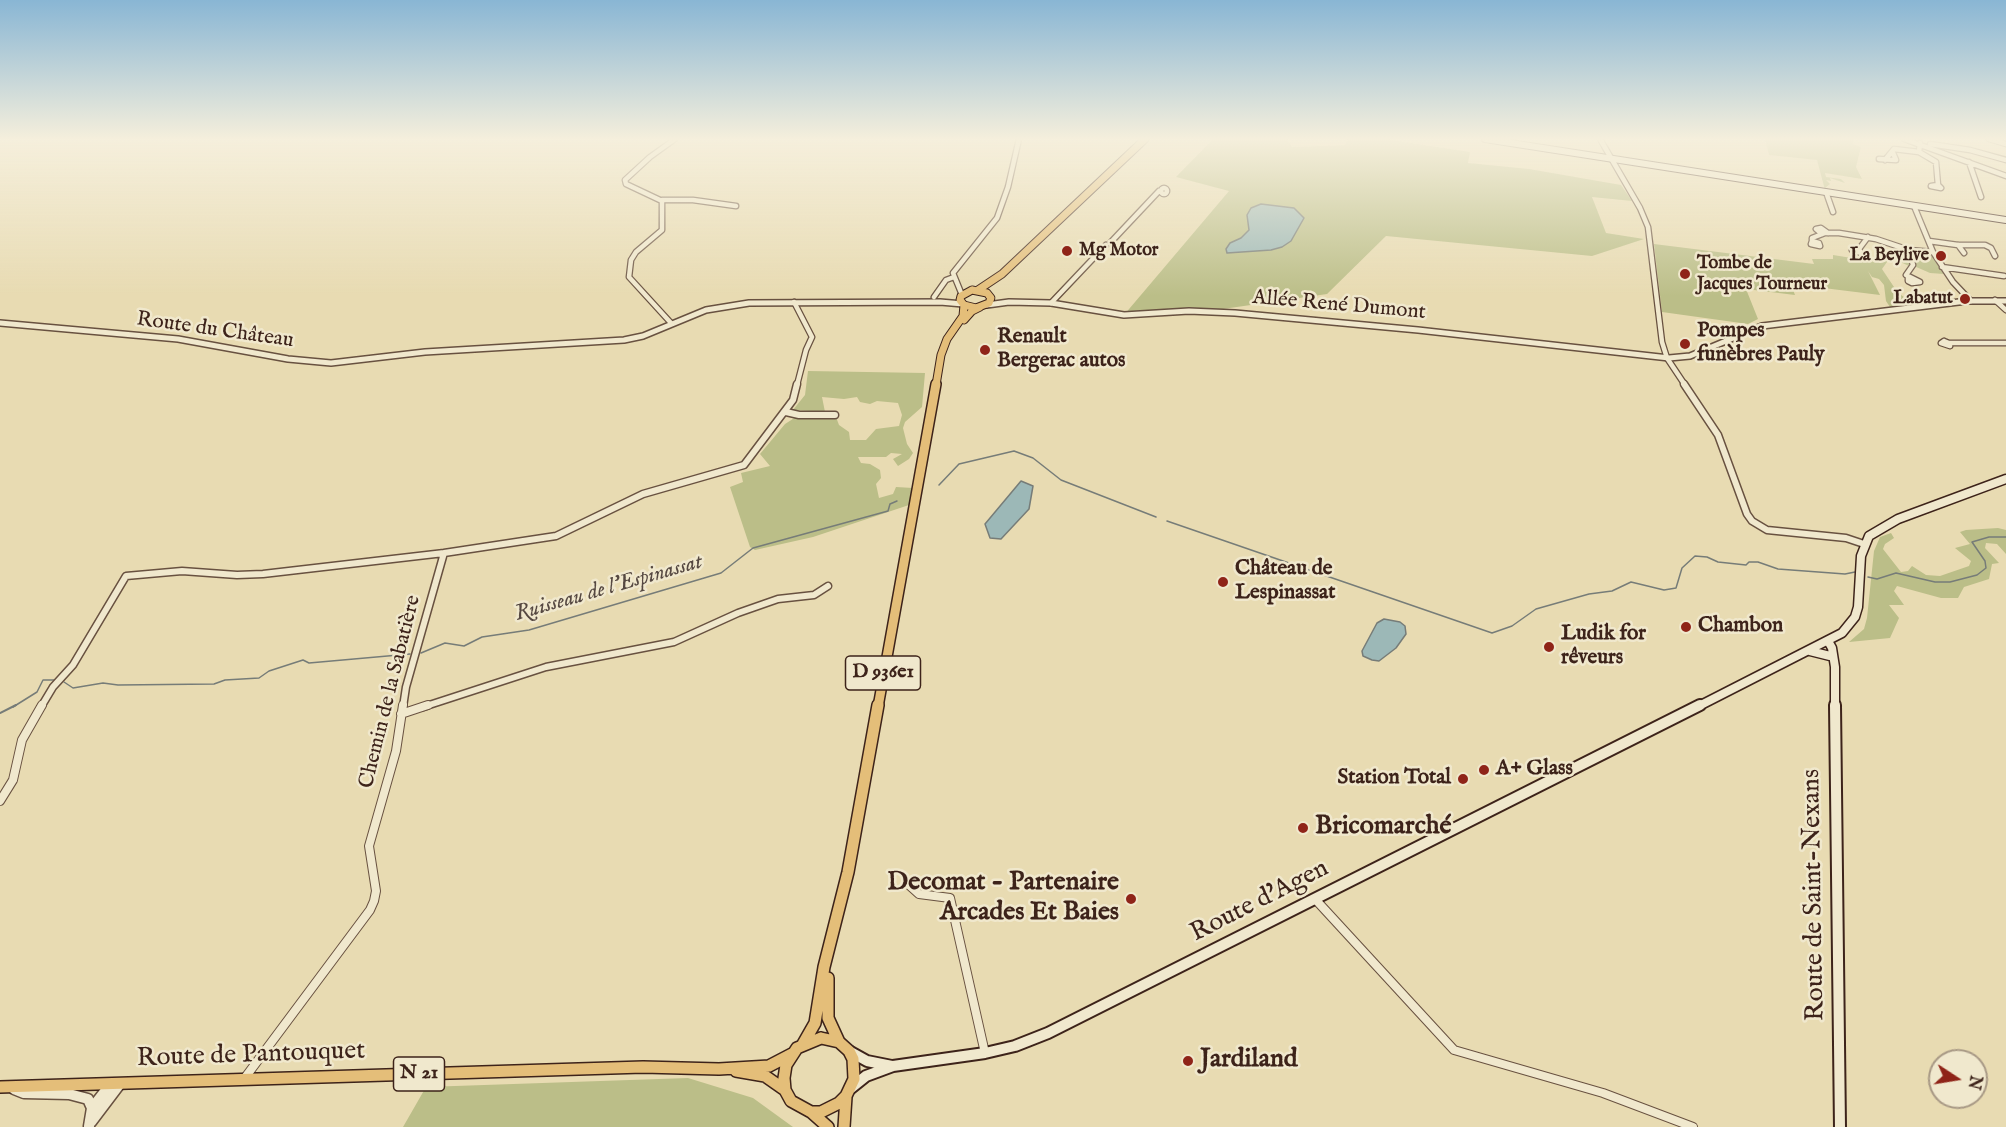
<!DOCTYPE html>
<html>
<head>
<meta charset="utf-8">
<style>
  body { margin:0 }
  #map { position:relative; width:2006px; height:1127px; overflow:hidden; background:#e8dbb2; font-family:"IM FELL English",serif }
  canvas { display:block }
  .north { position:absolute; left:1928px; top:1049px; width:60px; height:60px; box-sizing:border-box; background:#f0e8cd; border:2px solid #a89985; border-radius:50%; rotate:102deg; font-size:16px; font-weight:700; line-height:24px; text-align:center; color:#3d231a }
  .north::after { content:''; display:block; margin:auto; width:21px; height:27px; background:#8f2418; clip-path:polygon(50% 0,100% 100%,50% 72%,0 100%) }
</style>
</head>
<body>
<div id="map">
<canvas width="2006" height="1127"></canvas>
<div class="north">N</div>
</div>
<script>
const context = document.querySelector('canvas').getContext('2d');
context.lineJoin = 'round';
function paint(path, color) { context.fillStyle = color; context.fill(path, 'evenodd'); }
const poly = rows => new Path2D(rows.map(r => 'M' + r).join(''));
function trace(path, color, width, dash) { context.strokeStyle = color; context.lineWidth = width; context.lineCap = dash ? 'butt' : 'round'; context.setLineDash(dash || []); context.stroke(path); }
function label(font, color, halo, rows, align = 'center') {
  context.font = font + ' "IM FELL English",serif'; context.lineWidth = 5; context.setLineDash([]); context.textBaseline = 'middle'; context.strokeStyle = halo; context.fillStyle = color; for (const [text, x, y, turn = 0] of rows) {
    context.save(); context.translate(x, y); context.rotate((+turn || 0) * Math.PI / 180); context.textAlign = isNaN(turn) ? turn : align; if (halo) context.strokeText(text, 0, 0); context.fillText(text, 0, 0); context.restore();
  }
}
const green = poly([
  [1213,139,1287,139,1292,147,1345,145,1348,139,1385,139,1470,152,1468,163,1529,169,1621,185,1632,201,1592,197,1606,233,1644,239,1592,256,1386,236,1327,294,1209,311,1124,315,1229,191,1176,177],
  [1765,139,1854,139,1853,144,1861,147,1856,167,1862,179,1825,173,1826,177,1841,179,1845,183,1830,178,1831,181,1826,180,1830,184,1825,188,1828,190,1825,190,1817,160,1769,155],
  [1654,244,1814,264,1812,259,1833,259,1833,255,1877,262,1894,258,1909,260,1909,266,1896,260,1887,262,1882,269,1896,290,1909,302,1908,306,1890,307,1886,301,1884,285,1879,279,1872,277,1868,271,1880,295,1791,284,1795,295,1746,289,1758,319,1748,324,1662,312],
  [1914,252,1934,257,1944,274,1930,273,1914,266,1912,255],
  [808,371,925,373,922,407,905,422,903,428,907,444,913,453,909,459,898,466,893,459,902,454,891,453,886,457,858,457,861,463,870,464,880,470,881,478,876,484,879,498,893,494,896,487,913,488,909,505,813,537,755,550,750,547,730,487,743,482,741,473,770,466,760,454,785,424,796,417,836,417,839,425,849,432,850,440,866,440,876,429,899,426,902,415,898,403,877,401,870,404,860,402,857,397,844,399,822,397,825,412,793,410,805,395],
  [1998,528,2006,530,2006,554,1997,544,1986,543,1985,548,1999,563,1992,564,1989,579,1964,587,1958,598,1941,598,1897,586,1894,591,1904,605,1889,605,1899,618,1890,638,1849,642,1864,629,1867,618,1874,551,1880,537,1891,533,1894,538,1885,544,1883,549,1901,572,1908,571,1912,566,1926,575,1940,576,1969,566,1971,561,1955,548,1970,544,1960,532,1966,530],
  [688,1078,753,1098,793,1127,403,1127,426,1087]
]);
const water = poly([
  [1261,204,1294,208,1304,218,1291,241,1282,247,1271,250,1227,253,1226,249,1230,243,1241,238,1249,230,1247,215,1251,208,1261,204],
  [1021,481,1033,486,1029,509,1001,539,990,538,985,524,1021,481],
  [1384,619,1400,622,1405,626,1406,634,1396,648,1379,661,1372,660,1363,656,1362,651,1377,623,1384,619]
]);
const streamFar1 = poly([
  [939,485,959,464,1014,451,1033,458,1061,480,1156,517],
  [1167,521,1492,633,1512,626,1536,609,1589,594,1612,591,1631,582,1664,590,1676,588,1682,568,1695,556,1707,557,1718,562,1746,565,1749,562,1758,562,1778,569,1845,574,1855,572],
  [1868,577,1877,579,1896,573,1935,582,1950,582,1977,575,1986,568,1985,561,1972,542,1989,537,2006,537],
  [421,653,445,643,464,646,482,637,529,630,721,573,753,548,888,511,890,504,897,501],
  [64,682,73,688,103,683,118,685,214,684,225,680,259,678,269,671,303,660,309,663,410,654],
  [13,707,37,692,43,680,55,680]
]);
const stream = poly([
  [0,713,16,705]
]);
const minorFar2 = poly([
  [1600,139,1640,208,1648,227,1662,342,1667,358,1685,385],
  [1904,139,2006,176],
  [1989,139,2006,144],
  [1920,143,1919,152,1936,162,1938,185],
  [1930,144,1970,150,2006,160],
  [1879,159,1896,160,1893,153],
  [1885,160,1894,149,1919,152],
  [1969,162,1981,197],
  [1938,185,1941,188,1931,186,1938,185],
  '1161 191a3 3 0 1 1 6 0a3 3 0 1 1-6 0Z',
  [1826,192,1833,212],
  [662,200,693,200,736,206],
  [1914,206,1933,252,1953,282,1971,301],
  [1822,234,1816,229,1821,228,1828,233],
  [1812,241,1819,243,1820,246,1811,244,1812,241],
  [1812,241,1812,238,1825,233,1839,233,1876,239,1909,250,1933,252],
  [1929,241,1958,245,1985,245,1991,248,1995,256],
  [1111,242,1159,191],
  [1958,245,1964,253],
  [1859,249,1861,253,1852,250,1859,249],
  [1859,249,1868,237],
  [1942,267,2004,276],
  [1908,277,1908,281,1912,283,1920,282,1906,275,1913,265,1909,250],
  [962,295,953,273,997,218,1008,187,1019,139],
  [934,297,946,280,954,277],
  [1995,300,2006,310],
  [794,302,812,337,806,350,797,385],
  [1051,303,1106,245],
  [671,323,629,277,631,260,636,252,662,230,662,201,626,184,625,180,650,157,675,139],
  [1944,341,1949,343,1950,346,1941,343,1944,341],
  [1949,343,2006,343]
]);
const minorFar1 = poly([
  [1684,384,1718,435,1747,514,1752,521,1767,530,1846,538,1864,544],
  [786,412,799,415,835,415],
  [41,707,53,687,73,665,126,576,182,571,237,575,263,574,444,553],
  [403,707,406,687,444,553,556,536,643,494,744,465,793,400,797,384],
  [423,707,546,667,674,642,738,613,778,599,814,595,828,586]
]);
const minor = poly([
  [401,714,428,705],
  [0,801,13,780,22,740,42,705],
  [909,885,919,894,950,898,985,1053],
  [1315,899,1454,1050,1603,1093,1693,1127],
  [244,1079,370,910,374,901,376,891,369,846,396,751,403,705]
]);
const tertiaryFar1 = poly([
  [987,305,1009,302,1051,303,1124,315,1189,311,1235,313,1418,330,1669,358,1690,356,1762,326,1967,301,2006,301],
  [0,323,178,339,288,359,331,363,425,352,624,340,643,336,706,310,749,303,940,302,963,304]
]);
const tertiary = poly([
  [14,1089,24,1093,69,1094,88,1099,92,1108,89,1126],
  [92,1108,110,1085],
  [91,1122,119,1085]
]);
const secondaryFar2 = poly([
  [1485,139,2006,220]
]);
const secondaryFar1 = poly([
  [1828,641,1832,648,1835,667,1835,707],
  [1810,651,1830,656],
  [1697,707,1842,633,1855,617,1858,607,1861,556,1869,536,1898,519,2006,479]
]);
const secondary = poly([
  [1835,705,1840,1127],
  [849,1051,867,1061,892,1066],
  [851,1088,866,1076,893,1066,985,1053,1015,1046,1048,1033,1700,705]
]);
const primaryFar2 = poly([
  [972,290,987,293,991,298,989,303,976,308,964,305,960,300,961,296,972,290],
  [978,290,1002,274,1145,139],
  [964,320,972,311,980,307],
  [936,385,941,355,947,339,963,316,964,305]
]);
const primaryFar1 = poly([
  [878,707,936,384]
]);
const primary = poly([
  [828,978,828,1018,839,1042],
  [821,1038,839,1042,849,1051,853,1059,854,1079,846,1096,839,1103,821,1112,811,1112,791,1101,785,1090,784,1078,786,1065,797,1048,821,1038],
  [803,1044,815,1023,824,967,848,872,878,705],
  [736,1071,765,1076,785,1090],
  [0,1087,643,1067,719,1069,769,1066,792,1054],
  [811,1112,828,1127],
  [844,1127,846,1097]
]);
const markers = [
  [1067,251,6,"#8f2418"],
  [1941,256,6,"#8f2418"],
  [1685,274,6,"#8f2418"],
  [1965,299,6,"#8f2418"],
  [1685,344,6,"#8f2418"],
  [985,350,6,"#8f2418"],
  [1223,582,6,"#8f2418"],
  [1686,627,6,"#8f2418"],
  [1549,647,6,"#8f2418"],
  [1484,770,6,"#8f2418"],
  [1463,779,6,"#8f2418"],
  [1303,828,6,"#8f2418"],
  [1131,899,6,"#8f2418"],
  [1188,1061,6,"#8f2418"]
];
const farPoinames = [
  ["Mg Motor",1079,251],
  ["La Beylive",1929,256,"right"],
  ["Tombe de",1697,264],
  ["Jacques Tourneur",1697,285],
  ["Labatut",1953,299,"right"]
];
const shields = [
  [883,673,75],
  [419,1074,51]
];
const shieldNames = [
  ["D 936e1",883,673],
  ["N 21",419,1074]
];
const streetNames = [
  ["Allée René Dumont",1339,306,5],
  ["Route du Château",215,331,8],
  ["Chemin de la Sabatière",391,692,-76]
];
const poiNames = [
  ["Pompes",1697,332],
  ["funèbres Pauly",1697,356],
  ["Renault",997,338],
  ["Bergerac autos",997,362],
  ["Château de",1235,570],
  ["Lespinassat",1235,594],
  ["Chambon",1698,627],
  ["Ludik for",1561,635],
  ["rêveurs",1561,659],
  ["A+ Glass",1496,770],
  ["Station Total",1451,779,"right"]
];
const waterNames = [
  ["Ruisseau de l'Espinassat",609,589,-16]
];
const nearPoinames = [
  ["Bricomarché",1315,828],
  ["Decomat - Partenaire",1119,884,"right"],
  ["Arcades Et Baies",1119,914,"right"],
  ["Jardiland",1200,1061]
];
const nearStreetnames = [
  ["Route de Saint-Nexans",1815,895,-91],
  ["Route d'Agen",1260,902,-27],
  ["Route de Pantouquet",251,1056,-2]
];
paint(green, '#bbbe88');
paint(water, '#9cb8b7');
trace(water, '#767c78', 1.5);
trace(streamFar1, '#767c78', 1.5);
trace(stream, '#767c78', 2);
trace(minorFar2, '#685140', 7);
trace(minorFar1, '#685140', 9);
trace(minor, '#685140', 10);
trace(tertiaryFar1, '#685140', 8);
trace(tertiary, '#685140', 13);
trace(secondaryFar2, '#3d231a', 8);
trace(secondaryFar1, '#3d231a', 11);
trace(secondary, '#3d231a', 14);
trace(primaryFar2, '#3d231a', 9);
trace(primaryFar1, '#3d231a', 12);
trace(primary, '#3d231a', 14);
trace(minorFar2, '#f0e8cd', 4.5);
trace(minorFar1, '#f0e8cd', 6);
trace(minor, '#f0e8cd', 8);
trace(tertiaryFar1, '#f0e8cd', 5);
trace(tertiary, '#f0e8cd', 10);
trace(secondaryFar2, '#f0e8cd', 6);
trace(secondaryFar1, '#f0e8cd', 8);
trace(secondary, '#f0e8cd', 10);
trace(primaryFar2, '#e4be79', 7);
trace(primaryFar1, '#e4be79', 9);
trace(primary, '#e4be79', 11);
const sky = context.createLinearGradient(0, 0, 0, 296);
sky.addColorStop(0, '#89b6d4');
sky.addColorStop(0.47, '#f5efdc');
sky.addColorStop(1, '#f5efdc00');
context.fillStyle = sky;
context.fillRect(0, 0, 2006, 296);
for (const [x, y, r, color] of markers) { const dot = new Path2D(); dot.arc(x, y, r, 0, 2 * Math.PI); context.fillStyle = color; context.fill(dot); trace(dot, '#f0e8cd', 2); }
label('bold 18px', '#3d231a', '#f0e8cd', farPoinames, 'left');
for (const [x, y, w] of shields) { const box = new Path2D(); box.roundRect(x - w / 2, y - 17, w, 34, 4.5); context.fillStyle = '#f0e8cd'; context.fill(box); trace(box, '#3d231a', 1.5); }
label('bold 20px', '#3d231a', null, shieldNames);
label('21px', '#3d231a', '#f0e8cd', streetNames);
label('bold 21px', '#3d231a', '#f0e8cd', poiNames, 'left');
label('italic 22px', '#554841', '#f0e8cd', waterNames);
label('bold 26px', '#3d231a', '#f0e8cd', nearPoinames, 'left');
label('26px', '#3d231a', '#f0e8cd', nearStreetnames);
</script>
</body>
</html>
